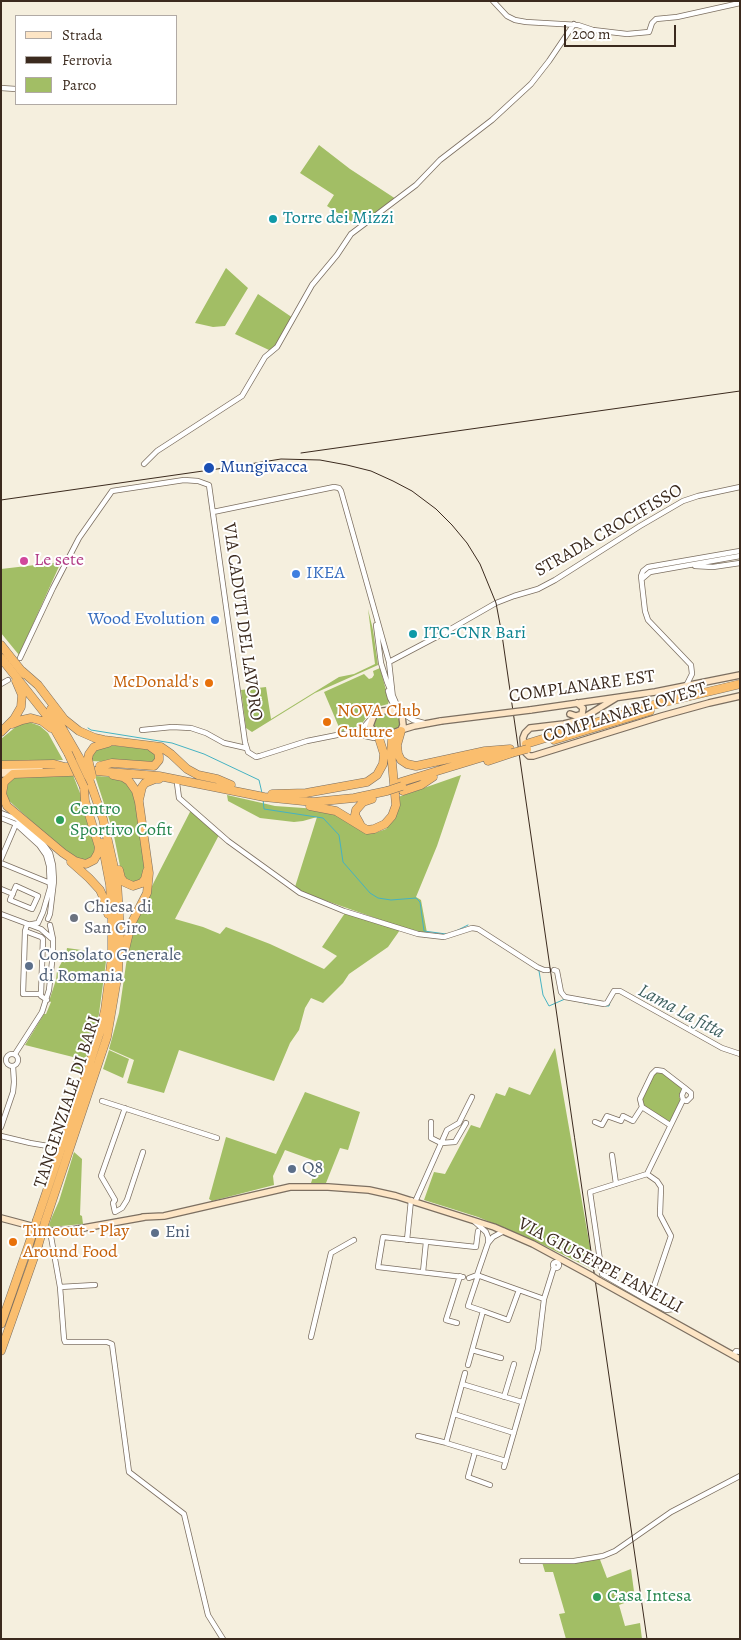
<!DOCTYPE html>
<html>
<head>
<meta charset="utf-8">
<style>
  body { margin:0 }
  #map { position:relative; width:741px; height:1640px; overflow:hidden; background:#f5efde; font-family:Alegreya,serif }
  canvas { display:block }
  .frame { position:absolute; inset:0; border:2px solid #3b2a1e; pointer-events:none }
  .legend { position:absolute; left:15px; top:15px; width:162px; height:90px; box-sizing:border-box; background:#fff; border:1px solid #b1aaa5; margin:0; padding:6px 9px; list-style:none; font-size:15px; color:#3b2a1e }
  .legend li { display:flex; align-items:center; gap:10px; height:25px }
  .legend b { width:25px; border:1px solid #b1aaa5 }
  .scale { position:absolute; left:564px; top:25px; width:112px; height:22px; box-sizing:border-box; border:2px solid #3b2a1e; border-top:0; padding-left:6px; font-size:15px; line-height:18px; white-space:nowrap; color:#3b2a1e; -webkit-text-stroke:4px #fff; paint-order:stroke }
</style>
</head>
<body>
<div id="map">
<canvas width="741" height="1640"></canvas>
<div class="frame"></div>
<ul class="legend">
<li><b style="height:6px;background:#fde5c5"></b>Strada</li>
<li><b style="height:6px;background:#3b2a1e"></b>Ferrovia</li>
<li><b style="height:14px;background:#a2be65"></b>Parco</li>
</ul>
<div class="scale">200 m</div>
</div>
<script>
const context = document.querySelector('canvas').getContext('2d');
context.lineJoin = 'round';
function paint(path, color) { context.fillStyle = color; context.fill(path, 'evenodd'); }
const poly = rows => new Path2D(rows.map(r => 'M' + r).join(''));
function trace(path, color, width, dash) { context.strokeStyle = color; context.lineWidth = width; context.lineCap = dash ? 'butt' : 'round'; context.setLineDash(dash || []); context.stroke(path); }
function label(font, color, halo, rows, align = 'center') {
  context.font = font + ' Alegreya,serif'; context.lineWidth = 4; context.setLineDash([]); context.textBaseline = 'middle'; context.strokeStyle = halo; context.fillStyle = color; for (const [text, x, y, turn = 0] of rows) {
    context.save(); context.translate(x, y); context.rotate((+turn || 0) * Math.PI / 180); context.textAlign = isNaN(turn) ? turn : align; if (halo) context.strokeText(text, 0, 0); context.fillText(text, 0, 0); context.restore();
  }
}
const green = poly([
  [319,145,350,169,396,199,376,214,361,220,352,222,327,206,334,195,300,173],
  [226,268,248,288,225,326,213,327,195,323],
  [258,294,293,318,277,347,269,350,235,334],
  [61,562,19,655,1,633,1,569],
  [368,609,373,630,378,665,315,693,252,732,246,728,241,690,266,687,271,719,339,677,354,674,375,664],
  [380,668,389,701,388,704,377,707,371,711,358,729,341,732,324,692,364,674,369,679,372,678,374,675,373,671],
  [391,713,397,715,400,718,401,725,399,728,389,732,376,730,373,727,374,719,383,714],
  [29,722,40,726,48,733,63,760,1,762,1,739,18,725],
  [106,745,151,749,157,756,153,764,91,761,92,752],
  [73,775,83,801,97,848,94,857,84,862,60,847,7,799,5,795,6,785,12,778],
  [461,775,437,846,416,897,421,900,427,933,404,928,301,892,295,887,317,817,303,821,294,822,260,818,228,801,227,795,275,806,318,809,342,816,366,833,375,833,386,829,393,819,400,804,398,797],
  [95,776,114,777,126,781,135,796,145,869,141,881,132,884,122,876,113,831],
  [191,810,219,835,175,919,203,927,220,934,226,927,270,944,324,969,337,956,322,947,345,913,400,930,388,947,349,974,343,983,323,1003,311,998,305,1008,299,1030,290,1043,274,1081,179,1050,164,1093,127,1083,134,1060,109,1049,119,1013,131,930,154,882],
  [67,948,103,953,107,954,98,1021,82,1070,74,1069,73,1057,25,1045,44,1014,46,1014,51,1002,49,1001,56,980,57,971,66,954],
  [555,1048,594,1270,535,1241,478,1217,424,1200,434,1172,445,1174,471,1125,480,1128,496,1093,505,1096,509,1087,530,1095],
  [109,1050,129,1059,123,1078,103,1069],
  [656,1072,662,1073,682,1088,679,1097,681,1100,670,1122,644,1106,641,1099],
  [305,1092,360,1112,348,1150,340,1148,326,1183,311,1183,318,1162,285,1150,273,1176,274,1185,212,1201,209,1199,226,1137,276,1154],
  [74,1152,82,1159,80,1215,82,1216,83,1224,50,1227,49,1225,51,1219,59,1201],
  [599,1557,607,1578,631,1569,635,1599,619,1605,625,1626,640,1623,642,1639,566,1639,559,1614,565,1613,553,1572,545,1572,542,1562]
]);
const stream = poly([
  [88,728,91,730,172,743,204,754,259,780,262,793],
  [263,799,264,809,323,818,339,835,343,862,370,893,378,898,391,900,416,898,420,902,424,931,446,934],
  [454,932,468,925],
  [529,964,539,971,543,995,549,1006,565,999],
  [581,1002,589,1004],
  [606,1006,609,1006,610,1002]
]);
const street = poly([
  [493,1,507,16,515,20,526,22,578,25,593,30,627,34,649,32,652,23,656,19,677,17,740,3],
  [1,88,16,89],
  [144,464,157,451,242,396,265,357,277,347,312,285,337,255,351,234,416,185,440,160,492,120,531,84,549,61,574,24],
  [213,512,334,487,339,488,341,491,389,662,393,698],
  [695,566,713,567,740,563],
  [643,578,650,572,740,556],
  [376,625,381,663,387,682,396,703,405,715,413,720,424,723],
  [20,658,53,588,79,538,112,491,184,480,198,481,209,485,245,742,248,752,256,757,260,756,307,741,337,735,352,733,374,738,378,735],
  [389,662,442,634,496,603,514,596,538,589,555,580,640,526,683,501,698,496,740,487],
  [1,684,8,680],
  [686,686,692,674,691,665,648,620,645,611,641,576,643,571,648,567,740,551],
  [388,691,390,698,397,711],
  [142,730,172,727,191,728,206,733,224,743,246,748],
  [355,732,362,729,374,715],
  [177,783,179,798,228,841,300,893,344,911,418,934,444,937,472,928,478,929,537,967,544,970,548,970],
  [1,813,17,819,42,842,50,853,53,865,54,881,50,914,48,919],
  [1,818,16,824,39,845,46,855,49,866,50,888,43,912,38,923,27,925],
  [1,859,16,824],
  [1,863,50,883],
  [16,886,38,896,32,909,10,900,16,886],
  [1,889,13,894],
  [1,914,41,929,51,938],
  [27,925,25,931,23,994,41,994],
  [25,931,41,937,43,939,41,994,41,996,47,1000],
  [554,970,557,971,561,992,565,997,604,1004,607,1003,614,991,620,991,722,1048,740,1054],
  '6 1060a6 6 0 1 1 12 0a6 6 0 1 1-12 0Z',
  [15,1054,42,1012,49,990,53,953,53,939,50,925],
  [102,1101,217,1138],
  [125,1108,101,1176,115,1200,113,1203,115,1212,122,1208,127,1200,143,1152],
  [431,1122,431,1138,441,1143,455,1142,466,1123],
  [595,1122,602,1125,607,1116,621,1121,623,1116,633,1121,642,1107],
  [670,1125,642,1107,640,1099,652,1074,656,1070,663,1071,685,1088,682,1095,683,1100],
  [1,1127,13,1092,14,1082,13,1066],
  [1,1136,30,1143,48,1146],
  [612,1155,616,1184],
  [647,1174,657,1181,661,1187,660,1215,671,1236,649,1301,666,1310,673,1309],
  [415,1202,447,1130,459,1123,472,1097],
  [475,1222,486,1232,488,1237,488,1242],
  [50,1231,60,1287,64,1339,65,1342,107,1342,112,1344,129,1472,184,1514,208,1615,223,1639],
  [407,1240,411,1200],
  '553 1265a3 3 0 1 1 6 0a3 3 0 1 1-6 0Z',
  [423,1272,426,1242],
  [477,1275,488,1243,493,1237,504,1231],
  [478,1276,468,1306,483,1311,508,1320,519,1290],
  [463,1277,378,1267,383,1237,476,1247,478,1231],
  [469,1278,477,1275,544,1299,538,1349,504,1467],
  [60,1287,95,1285],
  [544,1299,554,1267],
  [649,1301,602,1274,590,1192,647,1174,683,1100,687,1101,691,1097,691,1093,685,1088],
  [457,1323,446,1320,460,1276],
  [311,1337,331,1253,354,1240],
  [472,1350,501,1358],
  [733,1355,736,1351,740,1352],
  [468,1365,483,1311],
  [465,1373,446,1443,506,1461],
  [462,1384,522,1402],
  [504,1397,514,1364],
  [454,1414,514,1433],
  [418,1436,447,1443],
  [475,1452,468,1477,490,1485],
  [522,1561,574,1561,603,1556,615,1551,671,1512,740,1476]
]);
const secondary = poly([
  [616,698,580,720,564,724,530,728,525,733,523,738,524,751,529,756,533,756,662,716,709,703,740,696],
  [391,710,398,712,402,716,403,725,401,730,391,734,375,733,370,726,374,715,383,711,391,710],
  [530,710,655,692,740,675],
  [570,714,576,716,582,714,583,708,577,703],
  [401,730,414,726,441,721],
  [1,770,40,768],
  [1,774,13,774],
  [143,1217,164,1216,290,1187,328,1187,369,1190,396,1196,494,1227,533,1244,592,1276],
  [1,1218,50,1231,72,1230,145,1217],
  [598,1280,740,1359]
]);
const highway = poly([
  [1,645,24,674],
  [1,658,47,716,68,753],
  [22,671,38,685,64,719,79,731,95,738,104,740,161,747,171,754,187,769,198,775,217,779,231,785],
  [51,709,80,759],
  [12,724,22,720,31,718,42,721,51,728],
  [401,731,397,745,398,754,401,760,407,764,416,766,485,751,510,749],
  [1,732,14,719,21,707,22,695,16,681],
  [554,740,650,711],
  [526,744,653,705,740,684],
  [88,759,89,754,94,747,108,743],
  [488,761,512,753],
  [1,765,54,764,65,767,79,767],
  [100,766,112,763,154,766,159,760,159,756,158,752,151,747],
  [113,775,123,777,129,781,136,791,139,802,149,873,147,893,131,924,124,954],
  [401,782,493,754],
  [84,787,85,801,99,847,98,853,94,860,86,864,75,861,63,853,7,806,2,794,4,782,13,774,95,771,159,776,264,797,313,802,354,798,387,791],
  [403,791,421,785,433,777],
  [272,794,306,793,367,782,377,775,383,764,384,754,378,735],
  [139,800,142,787,145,783,155,779,159,779],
  [310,806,336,811,367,830,374,829,385,824,392,816,396,805,391,752,392,740,397,733],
  [360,824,355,815,356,810,363,802,372,799],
  [71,862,89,878,100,890,107,906,108,914],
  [119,870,121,878,124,882,133,886,142,883,145,879,147,871],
  [37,1220,82,1087,99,1035,105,1010,112,957,112,919,110,885,102,843],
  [45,1222,107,1037,118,973,120,931,117,881,103,819,88,776],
  [1,1324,29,1244],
  [1,1351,38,1246]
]);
const rail = poly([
  [301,453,740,391],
  [1,500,231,467,281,459,320,460,347,465,371,471,393,481,412,491,436,509,452,525,467,543,480,564,496,603,502,635,647,1639]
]);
const secondaryBridge = poly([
  [441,721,530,710],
  [592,1276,598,1280]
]);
const highwayBridge = poly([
  [68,753,84,787],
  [512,753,527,749],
  [80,759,88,776],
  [88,759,92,776],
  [387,791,402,786],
  [29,1244,37,1220],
  [38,1246,45,1222]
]);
const markers = [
  [273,219,5,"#0f9aa8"],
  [209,468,6,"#1a4fb4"],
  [24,561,5,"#d1479c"],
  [296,574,5,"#3f7fe0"],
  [215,620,5,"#3f7fe0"],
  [413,634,5,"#0f9aa8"],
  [209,683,5,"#e8710a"],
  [327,722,5,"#e8710a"],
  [60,820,5,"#2e9e5b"],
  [74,918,5,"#6b7280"],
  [29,966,5,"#5c6f8a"],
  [292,1169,5,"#5c6f8a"],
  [155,1233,5,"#5c6f8a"],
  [13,1242,5,"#e8710a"],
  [597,1597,5,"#2e9e5b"]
];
const cultureNames = [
  ["Torre dei Mizzi",283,219],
  ["ITC-CNR Bari",423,634]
];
const transitNames = [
  ["Mungivacca",220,468]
];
const streetNames = [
  ["STRADA CROCIFISSO",609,531,-30],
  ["VIA CADUTI DEL LAVORO",242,622,82],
  ["COMPLANARE EST",582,687,-8],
  ["COMPLANARE OVEST",625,713,-17],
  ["TANGENZIALE DI BARI",68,1102,-72],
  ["VIA GIUSEPPE FANELLI",600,1266,28]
];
const hotelNames = [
  ["Le sete",34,561]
];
const shopNames = [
  ["IKEA",306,574],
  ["Wood Evolution",205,620,"right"]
];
const foodNames = [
  ["McDonald's",199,683,"right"],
  ["NOVA Club",337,712],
  ["Culture",337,733],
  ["Timeout - Play",23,1232],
  ["Around Food",23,1253]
];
const leisureNames = [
  ["Centro",70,810],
  ["Sportivo Cofit",70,831],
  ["Casa Intesa",607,1597]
];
const worshipNames = [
  ["Chiesa di",84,908],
  ["San Ciro",84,929]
];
const serviceNames = [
  ["Consolato Generale",39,956],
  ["di Romania",39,977],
  ["Q8",302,1169],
  ["Eni",165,1233]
];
const waterNames = [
  ["Lama La fitta",681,1012,28]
];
paint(green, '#a2be65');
trace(stream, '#45b2c2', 1);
trace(street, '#7c6f61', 6);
trace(secondary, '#7c6f61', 8);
trace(highway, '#7c6f61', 9);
trace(street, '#fff', 4.5);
trace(secondary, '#fde5c5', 5.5);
trace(highway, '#fabe6e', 8);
trace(rail, '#3b2a1e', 1);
trace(secondaryBridge, '#7c6f61', 8, []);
trace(highwayBridge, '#7c6f61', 9, []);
trace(secondaryBridge, '#fde5c5', 5.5);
trace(highwayBridge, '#fabe6e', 8);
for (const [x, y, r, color] of markers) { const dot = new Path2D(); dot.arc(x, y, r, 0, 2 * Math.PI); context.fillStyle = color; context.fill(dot); trace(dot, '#fff', 2); }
label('18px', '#0d838f', '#fff', cultureNames, 'left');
label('18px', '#164399', '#fff', transitNames, 'left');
label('18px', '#3b2a1e', '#fff', streetNames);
label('18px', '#b23c85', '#fff', hotelNames, 'left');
label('18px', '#366cbe', '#fff', shopNames, 'left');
label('18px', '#c56008', '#fff', foodNames, 'left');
label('18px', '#27864d', '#fff', leisureNames, 'left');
label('18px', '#5b616d', '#fff', worshipNames, 'left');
label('18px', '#4e5e75', '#fff', serviceNames, 'left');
label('italic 19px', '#3f6060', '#fff', waterNames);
</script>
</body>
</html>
